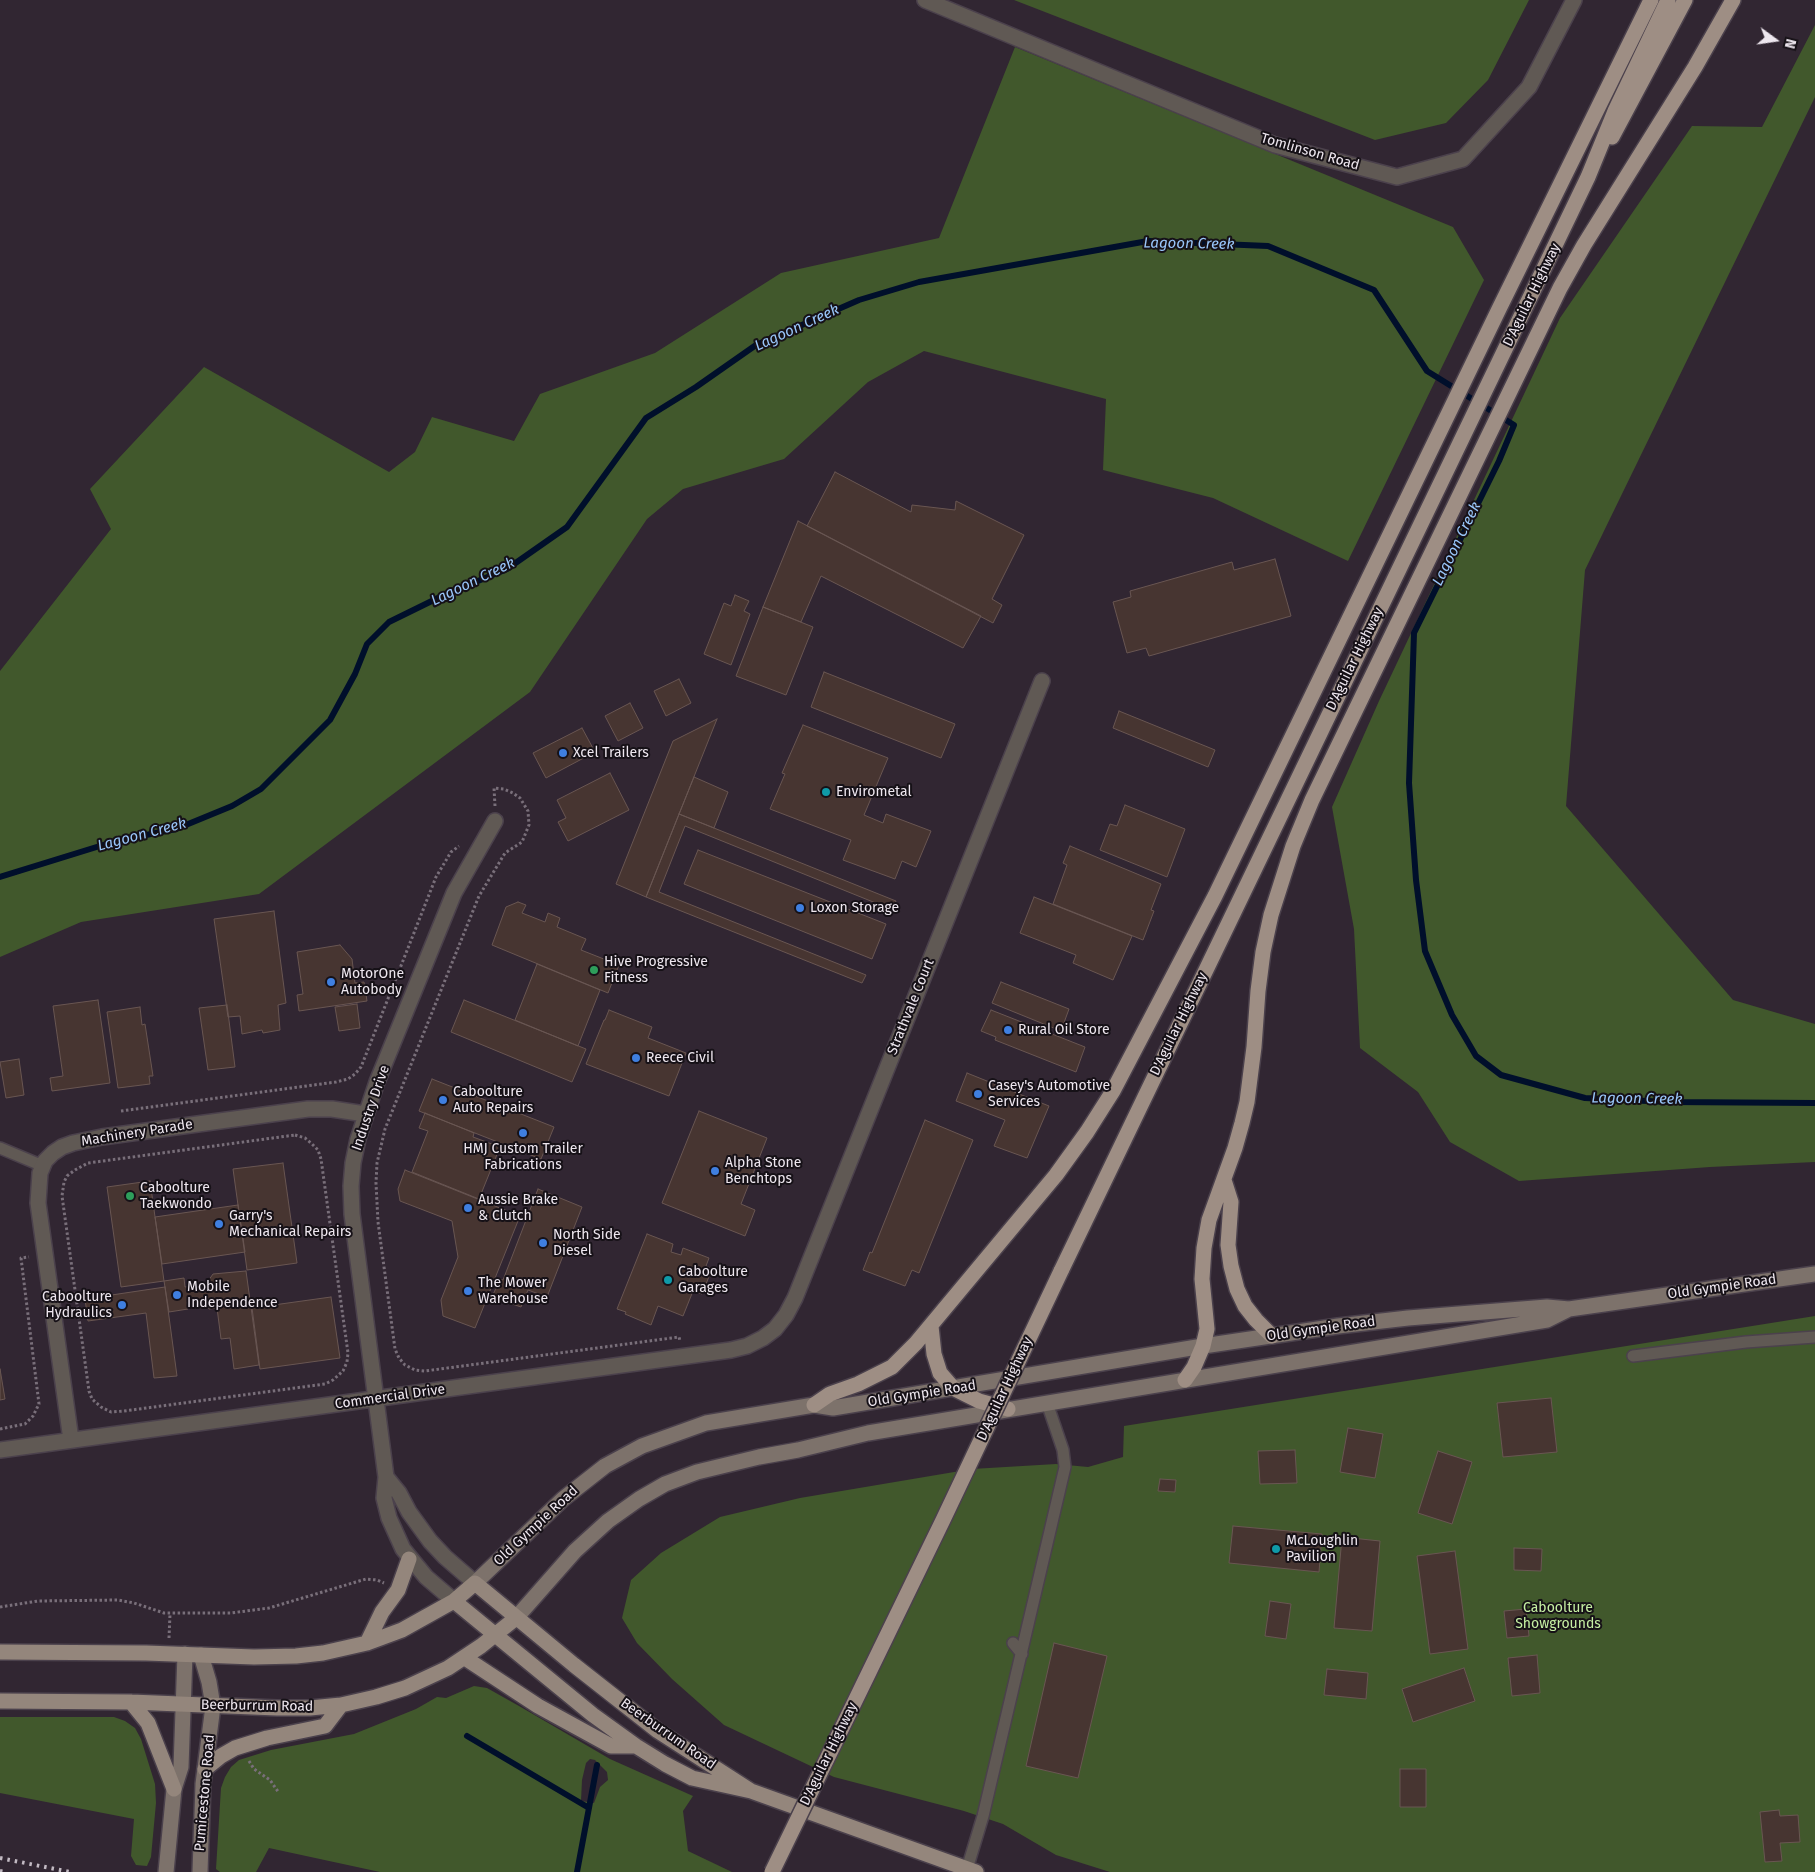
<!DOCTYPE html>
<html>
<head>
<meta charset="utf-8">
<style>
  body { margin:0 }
  #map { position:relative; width:1815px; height:1872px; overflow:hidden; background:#312632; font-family:"Fira Sans",sans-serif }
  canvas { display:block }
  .north { position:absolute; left:1750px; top:15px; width:50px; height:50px; -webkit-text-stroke:4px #161117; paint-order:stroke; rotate:104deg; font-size:14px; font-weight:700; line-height:20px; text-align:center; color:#eee7ef }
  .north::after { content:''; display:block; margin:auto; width:18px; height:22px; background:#eee7ef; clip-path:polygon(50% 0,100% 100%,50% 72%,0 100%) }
</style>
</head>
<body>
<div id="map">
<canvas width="1815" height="1872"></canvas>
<div class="north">N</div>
</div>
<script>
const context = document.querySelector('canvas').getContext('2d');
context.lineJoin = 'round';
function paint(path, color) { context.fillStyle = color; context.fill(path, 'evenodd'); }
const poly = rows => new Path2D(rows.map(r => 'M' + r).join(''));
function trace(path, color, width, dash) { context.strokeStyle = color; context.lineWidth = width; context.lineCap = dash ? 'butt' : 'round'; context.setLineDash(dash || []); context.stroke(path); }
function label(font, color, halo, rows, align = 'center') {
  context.font = font + ' "Fira Sans",sans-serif'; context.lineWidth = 4; context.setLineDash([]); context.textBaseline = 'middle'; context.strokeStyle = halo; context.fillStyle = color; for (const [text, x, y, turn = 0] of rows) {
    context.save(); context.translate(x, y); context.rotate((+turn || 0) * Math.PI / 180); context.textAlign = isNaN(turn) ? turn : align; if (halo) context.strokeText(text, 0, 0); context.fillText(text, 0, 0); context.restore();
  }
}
const green = poly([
  [1014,0,1529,0,1488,80,1446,123,1375,140],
  [1815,25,1815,97,1585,570,1566,806,1733,1000,1815,1024,1815,1162,1710,1167,1519,1181,1450,1142,1418,1092,1360,1048,1354,929,1332,807,1379,701,1560,318,1692,126,1762,127],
  [1015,47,1453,227,1484,280,1348,561,1213,498,1103,470,1106,399,924,351,868,382,784,459,683,489,647,519,530,692,259,894,81,922,0,957,0,671,111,529,90,489,204,367,389,472,415,452,432,417,514,441,540,394,655,353,781,273,939,238],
  [1815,1316,1815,1872,1110,1872,1056,1855,1003,1824,964,1811,834,1777,724,1725,672,1679,637,1643,622,1618,631,1580,661,1553,720,1517,800,1498,972,1469,1056,1464,1088,1467,1123,1457,1124,1426],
  [474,1686,487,1688,519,1706,610,1759,693,1796,683,1811,688,1851,732,1872,380,1872,269,1848,256,1872,220,1872,216,1869,221,1788,225,1777,231,1767,239,1760,271,1750,354,1734,416,1709,437,1697,446,1698],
  [590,1759,595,1760,607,1772,608,1780,600,1787,594,1803,581,1801,582,1780,586,1763],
  [0,1717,114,1717,125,1721,135,1728,141,1739,155,1784,156,1803,151,1857,147,1866,136,1865,131,1856,134,1819,0,1793]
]);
const stream = poly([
  [0,877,116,841,176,829,232,806,261,789,330,720,355,674,367,644,389,622,444,595,507,569,567,527,646,418,696,387,756,345,859,300,919,282,1148,241,1268,246,1374,290,1427,371,1514,425,1499,461,1414,633,1409,783,1416,880,1425,951,1452,1015,1476,1056,1501,1075,1585,1098,1668,1102,1815,1103],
  [467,1736,589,1808],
  [577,1872,597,1765]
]);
const building = poly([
  [835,472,911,512,912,505,955,510,956,501,1024,535,992,599,1002,605,993,623,807,526,835,472],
  [798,521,981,616,963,648,821,576,801,622,763,607,798,521],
  [1275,559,1291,616,1149,656,1146,648,1127,653,1113,602,1131,597,1130,591,1232,562,1234,570,1275,559],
  [735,595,749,601,744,611,750,614,731,665,704,654,724,603,731,606,735,595],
  [763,607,813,627,786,695,736,676,763,607],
  [824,672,955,724,941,758,811,707,824,672],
  [679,679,691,703,666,716,654,691,679,679],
  [630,703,643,728,618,741,605,716,630,703],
  [1119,711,1215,750,1208,767,1113,728,1119,711],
  [717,719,646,897,616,884,673,741,717,719],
  [803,725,888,758,864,815,883,823,886,814,931,831,916,867,902,861,895,879,843,860,851,840,770,809,785,774,782,773,803,725],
  [582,728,595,752,546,778,533,753,582,728],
  [610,773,629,810,568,841,558,822,566,818,557,800,610,773],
  [694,777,728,792,714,828,679,814,694,777],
  [1125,805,1185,829,1167,877,1100,850,1110,824,1117,826,1125,805],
  [679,814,896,901,893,910,685,826,659,892,866,975,862,983,646,897,679,814],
  [1070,846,1161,884,1151,910,1154,911,1143,940,1053,904,1067,865,1063,863,1070,846],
  [698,850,886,924,872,959,684,884,698,850],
  [1034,897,1132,936,1113,980,1073,963,1076,955,1020,933,1034,897],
  [518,902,526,905,522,913,545,922,548,913,560,918,557,927,586,939,581,950,619,965,608,993,492,945,506,907,518,902],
  [274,911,286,1003,278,1005,280,1030,263,1033,262,1030,242,1034,240,1016,228,1017,214,919,274,911],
  [340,945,352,959,355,983,364,982,367,1001,299,1011,297,995,303,994,297,952,340,945],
  [537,964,600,990,578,1046,515,1020,537,964],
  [1001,982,1069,1009,1061,1031,992,1003,1001,982],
  [98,1000,110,1083,52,1091,50,1078,63,1076,53,1006,98,1000],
  [464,1000,586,1049,572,1082,451,1032,464,1000],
  [357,1004,360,1028,339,1031,335,1007,357,1004],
  [227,1005,235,1067,208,1070,199,1008,227,1005],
  [140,1007,142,1025,145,1024,153,1076,149,1076,150,1084,118,1088,107,1012,140,1007],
  [609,1010,652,1027,648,1038,686,1053,669,1096,586,1064,604,1020,605,1020,609,1010],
  [991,1010,1085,1047,1076,1072,995,1040,996,1037,981,1031,991,1010],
  [19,1059,24,1095,6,1098,0,1062,19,1059],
  [967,1073,1049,1106,1027,1158,994,1146,1005,1120,956,1101,967,1073],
  [432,1079,554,1127,541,1159,419,1111,432,1079],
  [699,1111,767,1138,741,1204,755,1210,745,1236,662,1203,699,1111],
  [425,1113,474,1133,473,1137,500,1147,479,1199,412,1172,428,1131,419,1128,425,1113],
  [925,1120,973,1140,919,1273,912,1270,905,1286,863,1270,870,1252,872,1253,925,1120],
  [283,1163,297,1263,247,1270,233,1169,283,1163],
  [405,1170,520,1216,475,1328,443,1316,441,1300,458,1257,452,1221,400,1201,398,1189,405,1170],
  [150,1181,164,1281,121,1287,107,1187,150,1181],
  [538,1189,582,1207,547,1297,528,1290,521,1307,492,1297,500,1279,503,1280,538,1189],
  [238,1205,245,1252,162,1264,155,1217,238,1205],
  [647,1234,673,1244,671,1252,681,1255,683,1248,709,1258,706,1266,712,1269,702,1294,693,1291,683,1316,658,1306,651,1325,625,1314,626,1312,617,1309,647,1234],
  [246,1271,259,1365,234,1369,230,1338,221,1339,217,1308,209,1309,208,1300,187,1302,188,1309,169,1312,164,1281,184,1278,185,1287,206,1284,213,1274,246,1271],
  [165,1287,177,1376,154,1378,146,1313,88,1321,85,1299,165,1287],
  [331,1297,340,1358,260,1369,252,1308,331,1297],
  [0,1369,5,1399,0,1400,0,1369],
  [1551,1398,1557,1452,1503,1457,1497,1403,1551,1398],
  [1348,1428,1383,1434,1375,1478,1340,1472,1348,1428],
  [1295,1450,1297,1483,1260,1484,1258,1451,1295,1450],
  [1438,1451,1472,1462,1452,1524,1418,1513,1438,1451],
  [1160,1479,1176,1480,1175,1492,1158,1491,1160,1479],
  [1233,1526,1322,1534,1319,1572,1229,1563,1233,1526],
  [1342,1537,1380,1541,1372,1631,1334,1628,1342,1537],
  [1514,1548,1542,1549,1541,1571,1514,1570,1514,1548],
  [1455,1551,1468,1649,1430,1654,1417,1556,1455,1551],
  [1270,1601,1291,1604,1286,1639,1265,1636,1270,1601],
  [1526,1609,1529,1636,1507,1638,1504,1611,1526,1609],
  [1054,1643,1107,1656,1078,1778,1026,1766,1054,1643],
  [1537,1655,1540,1693,1512,1696,1508,1658,1537,1655],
  [1464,1668,1475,1701,1413,1722,1402,1689,1464,1668],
  [1327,1669,1368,1673,1366,1699,1324,1695,1327,1669],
  [1400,1769,1426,1769,1426,1807,1400,1807,1400,1769],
  [1779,1810,1780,1816,1798,1815,1800,1842,1780,1843,1782,1861,1765,1862,1760,1812,1779,1810]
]);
const path = poly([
  [495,806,494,788,504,789,513,793,520,798,528,811,529,825,522,842,505,853,479,896,385,1129,377,1163,376,1183,378,1222,395,1349,399,1358,405,1365,415,1370,425,1371,679,1337,680,1341],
  [121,1111,336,1082,348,1079,355,1074,361,1067,365,1057,436,877,451,852,459,846],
  [295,1135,305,1138,312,1144,318,1150,321,1159,348,1353,347,1362,343,1371,333,1380,325,1384,124,1411,111,1412,101,1407,92,1399,89,1391,62,1196,64,1182,67,1176,75,1170,88,1163,295,1135],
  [0,1429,25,1424,33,1416,39,1404,21,1258,29,1257],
  [0,1607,38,1601,118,1600,134,1603,164,1613,231,1613,269,1608,366,1579,377,1580,384,1583],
  [169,1638,170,1614],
  [249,1761,254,1769,270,1780,279,1793]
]);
const service = poly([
  [0,1148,43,1166],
  [1633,1356,1746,1342,1815,1337],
  [1013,1643,1022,1654],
  [967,1869,983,1816,1065,1467,1063,1450,1047,1403]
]);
const minor = poly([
  [925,0,1275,145,1397,177,1463,159,1529,87,1574,0],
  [71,1440,38,1203,40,1173,45,1161,53,1153,62,1147,73,1143,102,1137,308,1109,332,1109,365,1114],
  [0,1450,731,1350,747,1346,763,1338,775,1329,786,1315,795,1298,1042,681],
  [386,1477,399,1493,409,1512,430,1541,445,1557,475,1583],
  [454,1601,426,1577,403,1549,389,1518,384,1498,386,1477,352,1214,351,1186,353,1163,358,1139,377,1082,454,893,495,821]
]);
const secondary = poly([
  [475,1583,563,1499,605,1466,642,1446,706,1423,814,1405,833,1408,1203,1346,1338,1326,1408,1318,1547,1307,1569,1309,1815,1274],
  [516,1618,575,1551,608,1521,639,1499,665,1484,697,1472,759,1457,798,1450,868,1433,1547,1320,1569,1309],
  [166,1872,174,1789,181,1767,185,1654],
  [200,1872,203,1784,213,1706,209,1682,201,1655]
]);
const primary = poly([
  [454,1601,593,1715,636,1746,665,1764,692,1778,751,1791,976,1872],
  [367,1643,382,1612,398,1590,409,1559],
  [0,1652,146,1653,254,1657,296,1656,323,1653,367,1643,402,1630,454,1601,475,1583,574,1665,658,1731,751,1791],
  [465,1658,538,1706,611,1746,636,1746],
  [0,1701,131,1702,277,1708,310,1708,341,1705,376,1697,405,1688,448,1668,481,1646,516,1618],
  [131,1702,148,1723,174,1789],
  [205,1769,221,1756,235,1748,267,1738,325,1726,341,1705]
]);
const trunk = poly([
  [1612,137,1685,0],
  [1224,1180,1231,1202,1228,1245,1231,1266,1237,1289,1245,1306,1256,1320,1272,1336],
  [1061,1271,1588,177,1615,111,1668,0],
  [931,1326,934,1354,940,1373,953,1388,979,1401,1008,1409],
  [1185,1380,1194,1367,1203,1346,1207,1329,1202,1279,1204,1248,1209,1220,1235,1148,1242,1123,1247,1102,1254,1047,1258,991,1263,952,1271,915,1293,846,1312,800,1560,288,1584,245,1695,67,1733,0],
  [814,1405,830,1394,858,1384,892,1367,916,1343,1056,1175,1087,1132,1113,1091,1215,896,1499,309,1651,0]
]);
const rail = poly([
  [0,1858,70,1872],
  [0,1871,6,1872]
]);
const trunkBridge = poly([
  [772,1872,943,1520,1061,1271]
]);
const markers = [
  [563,753,5,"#3f7fe0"],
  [826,792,5,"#0f9aa8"],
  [800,908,5,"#3f7fe0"],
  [594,970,5,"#2e9e5b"],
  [331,982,5,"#3f7fe0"],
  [1008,1030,5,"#3f7fe0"],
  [636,1058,5,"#3f7fe0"],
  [978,1094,5,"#3f7fe0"],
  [443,1100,5,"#3f7fe0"],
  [523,1133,5,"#3f7fe0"],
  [715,1171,5,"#3f7fe0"],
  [130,1196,5,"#2e9e5b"],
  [468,1208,5,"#3f7fe0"],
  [219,1224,5,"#3f7fe0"],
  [543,1243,5,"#3f7fe0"],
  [668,1280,5,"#0f9aa8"],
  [468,1291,5,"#3f7fe0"],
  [177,1295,5,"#3f7fe0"],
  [122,1305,5,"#3f7fe0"],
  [1276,1549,5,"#0f9aa8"]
];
const streetNames = [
  ["Tomlinson Road",1310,152,16],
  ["D'Aguilar Highway",1532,295,-64],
  ["D'Aguilar Highway",1355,659,-64],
  ["Strathvale Court",911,1007,-68],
  ["D'Aguilar Highway",1179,1024,-64],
  ["Industry Drive",371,1108,-71],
  ["Machinery Parade",137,1133,-9],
  ["Old Gympie Road",1722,1287,-8],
  ["Old Gympie Road",1321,1329,-8],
  ["D'Aguilar Highway",1005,1389,-65],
  ["Old Gympie Road",922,1394,-9],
  ["Commercial Drive",390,1397,-8],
  ["Old Gympie Road",536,1526,-43],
  ["Beerburrum Road",257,1706,1],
  ["Beerburrum Road",668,1734,35],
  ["D'Aguilar Highway",829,1754,-64],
  ["Pumicestone Road",205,1793,-85]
];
const poiNames = [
  ["Xcel Trailers",573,753],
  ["Envirometal",836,792],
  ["Loxon Storage",810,908],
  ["Hive Progressive",604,962],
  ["Fitness",604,978],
  ["MotorOne",341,974],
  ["Autobody",341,990],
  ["Rural Oil Store",1018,1030],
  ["Reece Civil",646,1058],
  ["Casey's Automotive",988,1086],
  ["Services",988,1102],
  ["Caboolture",453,1092],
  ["Auto Repairs",453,1108],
  ["HMJ Custom Trailer",523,1149,"center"],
  ["Fabrications",523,1165,"center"],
  ["Alpha Stone",725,1163],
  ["Benchtops",725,1179],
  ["Caboolture",140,1188],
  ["Taekwondo",140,1204],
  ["Aussie Brake",478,1200],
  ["& Clutch",478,1216],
  ["Garry's",229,1216],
  ["Mechanical Repairs",229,1232],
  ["North Side",553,1235],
  ["Diesel",553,1251],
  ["Caboolture",678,1272],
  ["Garages",678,1288],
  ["The Mower",478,1283],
  ["Warehouse",478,1299],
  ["Mobile",187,1287],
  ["Independence",187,1303],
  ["Caboolture",112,1297,"right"],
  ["Hydraulics",112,1313,"right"],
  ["McLoughlin",1286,1541],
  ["Pavilion",1286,1557]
];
const parkNames = [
  ["Caboolture",1558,1608],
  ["Showgrounds",1558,1624]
];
const waterNames = [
  ["Lagoon Creek",1189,244,1],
  ["Lagoon Creek",797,328,-25],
  ["Lagoon Creek",1457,544,-64],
  ["Lagoon Creek",473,582,-26],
  ["Lagoon Creek",142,835,-15],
  ["Lagoon Creek",1637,1099,1]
];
paint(green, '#41582c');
trace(stream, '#000f2b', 6);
paint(building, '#473531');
trace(building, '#695652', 1);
trace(service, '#4b414c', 14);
trace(minor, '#4b414c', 18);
trace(secondary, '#4b414c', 18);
trace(primary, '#4b414c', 18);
trace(trunk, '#4b414c', 18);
trace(path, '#796f7a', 3, [2.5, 2.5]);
trace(service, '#605954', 11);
trace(minor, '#605954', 15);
trace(secondary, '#7d726b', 15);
trace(primary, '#94867c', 15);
trace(trunk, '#9e8e84', 15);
trace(rail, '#c2bac3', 4, [2.5, 5]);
trace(trunkBridge, '#4b414c', 18, []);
trace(trunkBridge, '#9e8e84', 15);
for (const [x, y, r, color] of markers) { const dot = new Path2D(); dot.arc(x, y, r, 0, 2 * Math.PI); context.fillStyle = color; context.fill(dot); trace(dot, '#161117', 2); }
label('14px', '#eee7ef', '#161117', streetNames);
label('14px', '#eee7ef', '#161117', poiNames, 'left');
label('14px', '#c6f0a3', '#161117', parkNames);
label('italic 15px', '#99c6fa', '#161117', waterNames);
</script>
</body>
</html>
